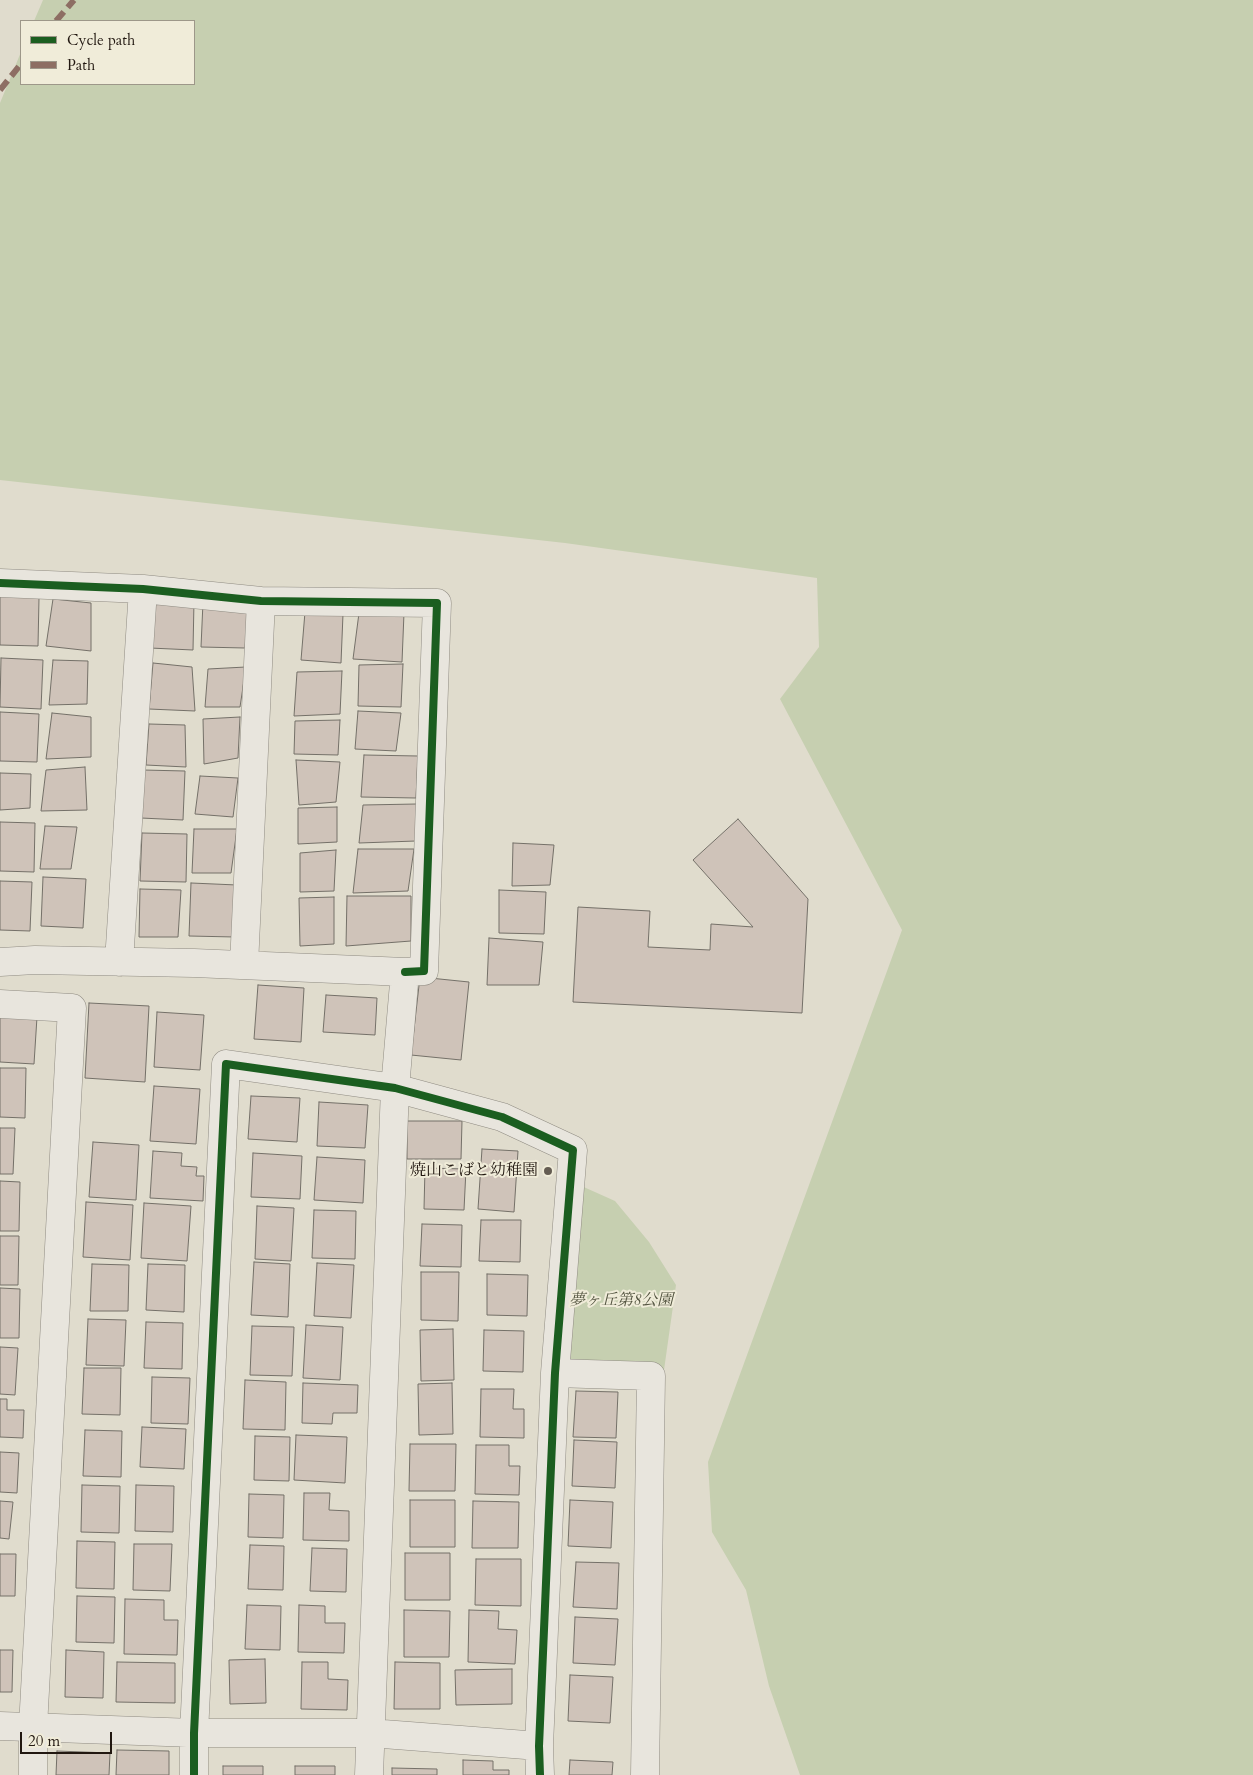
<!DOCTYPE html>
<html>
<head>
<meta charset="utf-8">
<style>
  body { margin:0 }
  #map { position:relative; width:1253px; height:1775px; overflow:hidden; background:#e0dccd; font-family:Cardo,serif }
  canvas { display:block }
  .legend { position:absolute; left:20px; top:20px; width:175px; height:65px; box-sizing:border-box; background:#f0ecd9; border:1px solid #9d9789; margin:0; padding:6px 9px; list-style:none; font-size:15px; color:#211710 }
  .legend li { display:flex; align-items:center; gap:10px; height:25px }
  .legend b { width:25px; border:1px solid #9d9789 }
  .scale { position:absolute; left:20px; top:1732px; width:92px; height:22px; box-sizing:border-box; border:2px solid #211710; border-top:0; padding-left:6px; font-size:15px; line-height:18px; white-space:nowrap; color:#211710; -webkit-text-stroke:4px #f0ecd9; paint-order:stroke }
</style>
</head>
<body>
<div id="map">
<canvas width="1253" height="1775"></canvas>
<ul class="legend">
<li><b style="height:6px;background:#1b5e20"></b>Cycle path</li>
<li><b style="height:6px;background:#8d6e63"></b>Path</li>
</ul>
<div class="scale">20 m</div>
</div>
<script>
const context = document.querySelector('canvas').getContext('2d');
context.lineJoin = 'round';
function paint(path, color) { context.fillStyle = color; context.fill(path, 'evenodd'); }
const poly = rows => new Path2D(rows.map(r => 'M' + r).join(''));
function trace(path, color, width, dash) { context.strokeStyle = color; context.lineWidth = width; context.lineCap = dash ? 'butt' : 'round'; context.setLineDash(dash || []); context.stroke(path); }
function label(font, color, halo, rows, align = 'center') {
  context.font = font + ' Cardo,"Noto Serif JP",serif'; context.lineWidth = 4; context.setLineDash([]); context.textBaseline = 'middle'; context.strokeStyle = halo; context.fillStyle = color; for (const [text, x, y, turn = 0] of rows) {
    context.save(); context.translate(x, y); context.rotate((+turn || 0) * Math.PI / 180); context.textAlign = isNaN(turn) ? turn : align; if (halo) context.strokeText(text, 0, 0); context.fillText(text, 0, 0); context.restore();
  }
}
const green = poly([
  [43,0,1253,0,1253,1775,800,1775,769,1686,746,1590,712,1532,708,1462,902,930,780,699,819,647,817,578,565,543,0,480,0,103,21,52,21,84,194,84,194,21,34,21],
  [577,1184,615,1201,649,1242,676,1285,664,1370,565,1362]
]);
const building = poly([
  [0,596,39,598,38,646,0,645,0,596],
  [53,599,91,603,91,651,46,646,53,599],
  [152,599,194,601,193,650,150,648,152,599],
  [203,602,249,607,245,648,201,647,203,602],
  [305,612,343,614,341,663,301,660,305,612],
  [359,613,404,613,402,662,353,659,359,613],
  [1,658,43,660,41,709,0,707,1,658],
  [53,660,88,661,87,704,49,705,53,660],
  [153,663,192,667,195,711,149,709,153,663],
  [403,664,401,707,358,706,359,665,403,664],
  [246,667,240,707,205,707,208,669,246,667],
  [342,671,340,714,294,716,297,672,342,671],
  [358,711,401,713,396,751,355,749,358,711],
  [0,712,39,714,37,762,0,761,0,712],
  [52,713,91,717,91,757,46,759,52,713],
  [240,717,238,758,204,764,203,719,240,717],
  [340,720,338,755,294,754,295,721,340,720],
  [149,724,185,725,186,767,146,765,149,724],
  [364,755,418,756,416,798,361,797,364,755],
  [296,760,340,762,336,802,299,805,296,760],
  [85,767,87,810,41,811,46,770,85,767],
  [143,770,185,771,183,820,141,818,143,770],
  [0,773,31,774,30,808,0,810,0,773],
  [200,776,238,778,233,817,195,814,200,776],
  [417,804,416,841,359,843,363,805,417,804],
  [337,807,337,842,298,844,298,808,337,807],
  [738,819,808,899,802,1013,573,1002,578,907,650,911,648,947,710,950,711,924,753,927,693,860,738,819],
  [0,822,35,823,34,872,0,871,0,822],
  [45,826,77,827,71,869,40,869,45,826],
  [194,829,237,829,231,873,192,873,194,829],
  [142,833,187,834,186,882,140,881,142,833],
  [513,843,554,845,550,885,512,886,513,843],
  [358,849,414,849,408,891,353,893,358,849],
  [336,850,334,891,300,892,300,853,336,850],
  [43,877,86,879,83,928,41,926,43,877],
  [0,881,32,882,30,931,0,930,0,881],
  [191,883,237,885,235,937,189,936,191,883],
  [140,889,181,890,178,937,139,937,140,889],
  [499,890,546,892,544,934,499,933,499,890],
  [347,896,411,896,411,941,346,946,347,896],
  [334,897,334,944,300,946,299,898,334,897],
  [489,938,543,942,539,985,487,985,489,938],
  [420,977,469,982,461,1060,411,1055,420,977],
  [258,985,304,988,301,1042,254,1039,258,985],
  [326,995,377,998,375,1035,323,1032,326,995],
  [89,1003,149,1006,145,1082,85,1078,89,1003],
  [157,1012,204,1015,200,1070,154,1067,157,1012],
  [0,1015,37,1017,34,1064,0,1062,0,1015],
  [0,1068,26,1068,25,1118,0,1117,0,1068],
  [154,1086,200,1089,196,1144,150,1141,154,1086],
  [251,1096,300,1098,297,1142,248,1139,251,1096],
  [319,1102,368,1105,365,1148,317,1146,319,1102],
  [407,1121,462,1121,461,1159,407,1159,407,1121],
  [0,1128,15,1128,13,1174,0,1174,0,1128],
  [93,1142,139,1145,136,1200,89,1197,93,1142],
  [482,1149,518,1151,514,1212,478,1209,482,1149],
  [153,1151,182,1153,181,1166,197,1167,196,1176,204,1176,203,1201,150,1198,153,1151],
  [253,1153,302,1156,300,1199,251,1197,253,1153],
  [317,1157,365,1160,363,1203,314,1200,317,1157],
  [425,1168,466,1169,464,1210,424,1209,425,1168],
  [0,1181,20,1182,19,1231,0,1231,0,1181],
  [86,1202,133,1205,130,1260,83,1257,86,1202],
  [144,1203,191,1206,187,1261,141,1258,144,1203],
  [257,1206,294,1208,291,1261,255,1259,257,1206],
  [314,1210,356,1211,355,1259,312,1258,314,1210],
  [481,1220,521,1220,520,1262,479,1261,481,1220],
  [422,1224,462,1225,461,1267,420,1266,422,1224],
  [0,1236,19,1236,18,1285,0,1285,0,1236],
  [254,1262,290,1264,288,1317,251,1315,254,1262],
  [317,1263,354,1265,351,1318,314,1316,317,1263],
  [92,1264,129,1265,128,1311,90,1311,92,1264],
  [148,1264,185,1265,184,1312,146,1310,148,1264],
  [421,1272,459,1272,458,1321,421,1320,421,1272],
  [487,1274,528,1275,527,1316,487,1315,487,1274],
  [0,1288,20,1289,19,1338,0,1338,0,1288],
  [88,1319,126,1320,124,1366,86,1365,88,1319],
  [146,1322,183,1323,182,1369,144,1368,146,1322],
  [306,1325,343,1327,340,1380,303,1378,306,1325],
  [252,1326,294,1327,292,1376,250,1375,252,1326],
  [453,1329,454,1380,421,1381,420,1330,453,1329],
  [484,1330,524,1331,523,1372,483,1371,484,1330],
  [0,1347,18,1348,15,1395,0,1394,0,1347],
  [84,1368,121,1368,120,1415,82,1414,84,1368],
  [152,1377,190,1378,188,1424,151,1423,152,1377],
  [245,1380,286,1382,285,1430,243,1429,245,1380],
  [303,1383,358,1385,357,1413,333,1413,332,1424,302,1423,303,1383],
  [452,1383,453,1434,419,1435,418,1384,452,1383],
  [481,1389,514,1389,513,1409,524,1409,524,1438,480,1437,481,1389],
  [576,1391,618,1392,616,1438,573,1437,576,1391],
  [0,1399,7,1399,7,1410,24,1410,23,1438,0,1437,0,1399],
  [142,1427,186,1429,184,1469,140,1467,142,1427],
  [85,1430,122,1431,121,1477,83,1476,85,1430],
  [296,1435,347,1437,345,1483,294,1480,296,1435],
  [255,1436,290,1437,289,1481,254,1480,255,1436],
  [574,1440,617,1442,615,1488,572,1486,574,1440],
  [410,1444,456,1444,455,1491,409,1491,410,1444],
  [476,1445,509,1445,509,1466,520,1466,519,1495,475,1494,476,1445],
  [0,1452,19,1453,17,1493,0,1492,0,1452],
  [82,1485,120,1486,119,1533,81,1532,82,1485],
  [136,1485,174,1486,173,1532,135,1531,136,1485],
  [304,1493,330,1493,329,1510,349,1511,349,1541,303,1540,304,1493],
  [249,1494,284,1495,283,1538,248,1537,249,1494],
  [410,1500,455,1500,455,1547,410,1547,410,1500],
  [570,1500,613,1502,611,1548,568,1546,570,1500],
  [0,1501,13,1502,9,1539,0,1538,0,1501],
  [473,1501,519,1502,518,1548,472,1548,473,1501],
  [77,1541,115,1542,114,1589,76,1588,77,1541],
  [134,1544,172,1544,170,1591,133,1590,134,1544],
  [250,1545,284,1546,283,1590,248,1589,250,1545],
  [312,1548,347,1549,346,1592,310,1591,312,1548],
  [405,1553,450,1553,450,1600,405,1600,405,1553],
  [0,1554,16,1554,15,1596,0,1596,0,1554],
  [476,1559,521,1559,521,1606,475,1605,476,1559],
  [576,1562,619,1563,617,1609,573,1607,576,1562],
  [77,1596,115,1597,114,1643,76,1642,77,1596],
  [125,1599,164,1600,164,1620,178,1620,177,1655,124,1654,125,1599],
  [247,1605,281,1606,280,1650,245,1649,247,1605],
  [299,1605,325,1606,325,1623,345,1623,344,1653,298,1652,299,1605],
  [404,1610,450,1611,449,1657,404,1657,404,1610],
  [469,1610,499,1611,498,1629,517,1630,515,1664,468,1662,469,1610],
  [575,1617,618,1619,615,1665,573,1663,575,1617],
  [0,1650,13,1650,12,1692,0,1692,0,1650],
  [66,1650,104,1652,103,1698,65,1697,66,1650],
  [265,1659,266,1703,230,1704,229,1660,265,1659],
  [117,1662,175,1663,175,1703,116,1702,117,1662],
  [302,1662,328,1662,328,1679,348,1680,347,1710,301,1709,302,1662],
  [395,1662,440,1663,440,1709,394,1709,395,1662],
  [512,1669,512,1704,456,1705,455,1670,512,1669],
  [570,1675,613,1677,610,1723,568,1721,570,1675],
  [117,1750,169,1751,169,1775,116,1775,117,1750],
  [57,1751,110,1753,109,1775,56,1775,57,1751],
  [463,1760,493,1761,493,1770,509,1770,509,1775,463,1775,463,1760],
  [570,1760,613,1762,612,1775,569,1775,570,1760],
  [223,1766,263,1766,263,1775,223,1775,223,1766],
  [295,1766,335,1766,335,1775,295,1775,295,1766],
  [392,1768,437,1769,437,1775,392,1775,392,1768]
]);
const minor = poly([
  [0,583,143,589,261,601,437,603,424,971,405,972],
  [0,962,35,960,194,963,405,972,395,1088,369,1775],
  [119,962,143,589],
  [244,965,261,601],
  [0,1004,72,1008,33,1727,33,1775],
  [555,1373,651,1376,645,1775],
  [0,1726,194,1733,370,1733,539,1746],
  [194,1775,194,1733,226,1064,395,1088,502,1117,573,1150,555,1373,539,1746,540,1775]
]);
const quiet = poly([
  [56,21,74,0],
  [0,90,21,64]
]);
const cycleway = poly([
  [0,583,143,589,261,601,437,603,424,971,405,972],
  [194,1775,194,1733,226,1064,395,1088,502,1117,573,1150,555,1373,539,1746,540,1775]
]);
const markers = [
  [548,1171,5,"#645c52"]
];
const poiNames = [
  ["焼山こばと幼稚園",538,1171]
];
const parkNames = [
  ["夢ヶ丘第8公園",621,1301]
];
paint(green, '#c6cfb0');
paint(building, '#cfc3b9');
trace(building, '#747068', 1);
trace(minor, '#8f8b82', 29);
trace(minor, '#e8e5dd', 28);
trace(quiet, '#8d6e63', 6, [12, 6]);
trace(cycleway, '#1b5e20', 8);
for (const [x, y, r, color] of markers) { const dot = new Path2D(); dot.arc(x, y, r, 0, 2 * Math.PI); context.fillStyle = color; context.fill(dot); trace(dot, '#f0ecd9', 2); }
label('16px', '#211710', '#f0ecd9', poiNames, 'right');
label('italic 16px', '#535440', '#f0ecd9', parkNames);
</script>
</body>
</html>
